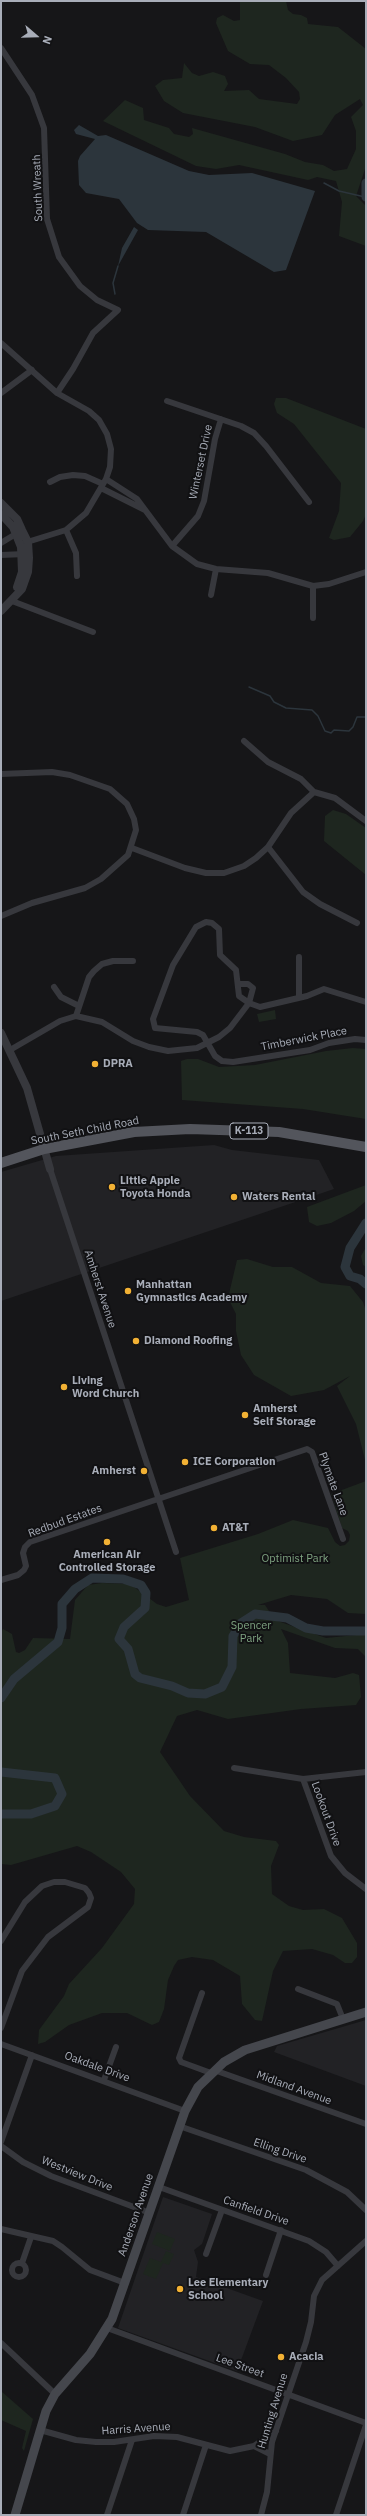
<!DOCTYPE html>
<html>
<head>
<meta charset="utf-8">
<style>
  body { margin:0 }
  #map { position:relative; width:367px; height:2516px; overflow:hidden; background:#161618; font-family:"IBM Plex Sans",sans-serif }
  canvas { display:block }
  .frame { position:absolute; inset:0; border:2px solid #a8adb8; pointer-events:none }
  .north { position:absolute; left:16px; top:16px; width:40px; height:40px; -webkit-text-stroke:3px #111113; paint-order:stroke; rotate:110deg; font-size:11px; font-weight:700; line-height:16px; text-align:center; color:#a8adb8 }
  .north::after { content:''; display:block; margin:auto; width:14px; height:18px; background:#a8adb8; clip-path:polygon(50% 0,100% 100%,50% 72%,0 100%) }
</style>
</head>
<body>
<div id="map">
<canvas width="367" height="2516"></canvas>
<div class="frame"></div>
<div class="north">N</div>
</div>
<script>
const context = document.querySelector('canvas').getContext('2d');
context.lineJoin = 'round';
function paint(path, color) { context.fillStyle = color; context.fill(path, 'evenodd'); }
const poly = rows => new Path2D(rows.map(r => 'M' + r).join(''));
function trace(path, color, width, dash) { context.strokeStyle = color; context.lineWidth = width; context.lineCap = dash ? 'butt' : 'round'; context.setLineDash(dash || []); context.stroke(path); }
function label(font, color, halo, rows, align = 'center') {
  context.font = font + ' "IBM Plex Sans",sans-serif'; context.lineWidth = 4; context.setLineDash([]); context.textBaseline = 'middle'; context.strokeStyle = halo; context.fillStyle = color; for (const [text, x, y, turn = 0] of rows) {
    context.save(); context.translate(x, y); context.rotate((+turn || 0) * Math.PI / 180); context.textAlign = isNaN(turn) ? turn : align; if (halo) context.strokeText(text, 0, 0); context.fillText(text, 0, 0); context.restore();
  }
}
const built = poly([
  [214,1145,232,1150,319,1160,334,1189,1,1301,1,1172,56,1156],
  [366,2020,366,2086,274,2052,277,2046],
  [163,2197,212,2214,202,2244,194,2250,198,2262,196,2277,263,2301,237,2371,118,2328]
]);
const green = poly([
  [240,1,286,1,288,10,293,14,301,15,307,18,308,24,338,27,366,49,366,166,356,196,366,206,366,246,339,236,342,202,336,181,317,177,308,180,239,165,216,169,196,166,103,121,125,100,143,108,144,120,169,128,174,134,189,137,193,134,192,128,285,154,305,162,323,165,334,171,347,169,356,149,356,131,351,117,363,105,360,99,335,115,322,135,293,141,255,127,183,113,164,101,155,86,163,80,182,78,184,63,192,73,199,76,213,72,225,76,228,84,224,91,249,90,259,99,297,104,300,99,299,92,286,78,269,65,250,64,228,51,216,23,217,18,223,15,234,21,240,20],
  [276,398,286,398,366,429,366,514,363,521,350,537,334,540,329,538,339,511,341,483,294,424,277,413,274,404],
  [333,810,346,814,366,828,366,875,324,841,325,816],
  [275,1010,276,1019,259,1022,257,1014],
  [353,1048,366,1049,366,1119,303,1109,182,1100,181,1061,187,1059,198,1059,219,1067,255,1065,326,1051],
  [366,1185,366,1201,354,1211,331,1223,317,1226,309,1222,307,1207],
  [366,1247,366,1267,363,1265,361,1256],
  [247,1259,273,1267,292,1267,321,1283,350,1286,363,1302,366,1311,366,1464,356,1424,337,1386,350,1376,324,1390,291,1396,254,1375,241,1355,236,1331,236,1314,228,1298,237,1260],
  [366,1481,366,1614,348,1613,327,1599,291,1595,258,1605,265,1605,275,1620,326,1638,366,1634,366,1657,358,1649,335,1648,281,1629,288,1643,290,1673,335,1678,353,1673,359,1675,361,1697,356,1705,301,1709,228,1719,197,1710,177,1716,160,1752,190,1796,224,1831,244,1837,276,1841,279,1845,271,1866,272,1894,289,1906,303,1910,324,1909,342,1918,357,1943,357,1957,352,1963,345,1963,333,1955,312,1949,283,1951,273,1971,262,2021,255,2020,242,2004,240,1976,213,1960,192,1957,178,1960,174,1966,168,1980,164,2009,159,2022,152,2025,127,2013,102,2013,69,2025,45,2042,38,2044,39,2030,64,1996,69,1984,102,1948,134,1904,135,1889,121,1872,91,1852,77,1846,11,1865,1,1864,1,1632,3,1629,12,1634,16,1652,19,1653,25,1650,33,1638,70,1639,75,1600,88,1585,102,1583,130,1584,157,1604,166,1607,189,1600,180,1558,258,1534,293,1520,328,1528,335,1542,340,1546,345,1545,349,1541,350,1535,348,1531,342,1528,331,1494],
  [157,2232,175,2239,170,2251,152,2244],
  [166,2251,174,2254,169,2265,163,2263,156,2279,143,2274,150,2258,161,2262],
  [1,2391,33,2419,24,2451,22,2448,26,2431,1,2420]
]);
const water = poly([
  [79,125,98,136,106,135,189,171,209,175,252,173,315,191,286,270,274,272,206,232,148,230,137,223,119,199,86,193,79,185,78,161,80,156,95,139,76,134,74,130],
  [134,227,138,230,118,266,122,248]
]);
const stream = poly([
  [324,183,339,191,365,197],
  [115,294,113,283,118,266],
  [249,687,270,696,274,702,286,708,312,710,318,716,325,731,331,733,334,730,349,731,353,727,357,717,366,717]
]);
const river = poly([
  [366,183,366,197],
  [366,1223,350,1248,345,1267,350,1276,360,1279,366,1284],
  [1,1698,14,1679,58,1642,62,1628,62,1604,75,1589,92,1578,123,1579,141,1585,146,1593,145,1608,124,1627,119,1639,128,1649,135,1674,140,1678,172,1686,188,1693,205,1694,222,1687,232,1667,233,1636,241,1623,255,1614,287,1618,306,1628,323,1631,366,1631],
  [1,1772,55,1778,62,1794,55,1806,31,1814,1,1814]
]);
const minor = poly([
  [1,48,32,95,44,128,47,219,59,257,80,286,97,300,118,310,93,333,73,369,57,393],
  [1,343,57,393,89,411,99,420,107,434,111,449,110,467,106,479,86,513,66,530,24,543],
  [1,393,32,370],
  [167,401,241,426,254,433,266,446,309,502],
  [106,479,137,499,172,546,197,564,216,569,268,573,313,586,329,584,366,572],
  [50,482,60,477,73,475,85,476,103,484],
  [101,488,145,510],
  [66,530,76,553,77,576],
  [1,543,19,532],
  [172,546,198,516,204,501,215,439,221,419],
  [1,555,25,554],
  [211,595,216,569],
  [12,601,93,632],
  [313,618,313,586],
  [244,741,268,762,301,779,314,792],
  [1,774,52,772,70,775,110,789,127,804,134,819,136,830,128,855,101,879,85,888,32,903,1,916],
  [268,847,303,892,320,904,357,923],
  [132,848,185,868,206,873,224,873,244,866,256,858,268,847,291,813,314,792,335,798,366,821],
  [54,987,61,997,79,1006],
  [299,998,299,957],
  [366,1002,324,989,307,996,260,1007,249,1003,239,996,236,970,220,955,219,929,212,923,206,922,196,927,173,965,153,1019,155,1028,197,1032,203,1035,215,1056,222,1061,233,1062,310,1050,329,1043,355,1039,366,1040],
  [76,1016,89,977,94,971,102,964,113,961,133,961],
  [10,1050,60,1021,76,1016,102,1022,133,1041,149,1047,168,1051,197,1048,219,1037,230,1028,249,1003,253,988,248,984,239,984],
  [50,1169,176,1552],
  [1,1580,18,1575,24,1570,26,1566,23,1553,25,1547,30,1542,307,1449,312,1452,343,1539],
  [234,1768,303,1779,366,1772],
  [303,1779,331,1856,345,1873,366,1889],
  [1,1941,25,1902,42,1886,54,1882,65,1882,85,1888,89,1893,91,1898,88,1907,48,1937,22,1971,1,2028],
  [298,1989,337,2004,343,2019],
  [202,1993,179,2058,181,2062,211,2073],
  [1,2044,185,2111],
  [214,2070,366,2124],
  [104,2080,116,2047],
  [179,2126,306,2170,347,2192,366,2210],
  [1,2142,32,2055],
  [1,2146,23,2162,51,2176,150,2213],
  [159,2187,309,2241,326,2252,338,2266],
  [1,2229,53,2241,62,2247,90,2270,125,2283],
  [206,2254,222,2210],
  '12 2270a7 7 0 1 1 14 0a7 7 0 1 1-14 0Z',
  [22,2263,31,2237],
  [266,2275,281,2230],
  [107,2328,366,2423],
  [1,2343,55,2394],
  [40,2430,76,2440,96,2442,114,2442,154,2436,177,2437,230,2451,254,2446,276,2431],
  [254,2446,270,2454],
  [107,2515,132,2440],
  [183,2515,206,2445],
  [261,2515,267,2492,272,2442,306,2342,311,2322,314,2296,322,2280,366,2241],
  [336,2515,366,2425]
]);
const tertiary = poly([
  [1,503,17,519,22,530,28,542,29,558,28,572,22,589,1,611],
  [1,514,13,527,21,547,22,572,17,587],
  [1,1033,27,1088,50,1169]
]);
const secondary = poly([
  [15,2515,46,2411,55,2394,90,2354,112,2319,185,2111,198,2087,224,2062,245,2050,366,2012]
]);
const primary = poly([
  [1,1163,44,1149,134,1132,190,1129,279,1132,366,1147]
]);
const markers = [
  [95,1064,4,"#f2b134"],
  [112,1187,4,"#f2b134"],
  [234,1197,4,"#f2b134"],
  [128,1291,4,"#f2b134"],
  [136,1341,4,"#f2b134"],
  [64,1387,4,"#f2b134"],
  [245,1415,4,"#f2b134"],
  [185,1462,4,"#f2b134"],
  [144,1471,4,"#f2b134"],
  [214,1528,4,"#f2b134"],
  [107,1542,4,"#f2b134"],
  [180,2289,4,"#f2b134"],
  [281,2357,4,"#f2b134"]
];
const shields = [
  [249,1131,38]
];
const shieldNames = [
  ["K-113",249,1131]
];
const streetNames = [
  ["South Wreath",38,188,-92],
  ["Winterset Drive",201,462,-78],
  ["Timberwick Place",304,1039,-11],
  ["South Seth Child Road",85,1131,-11],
  ["Amherst Avenue",100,1289,72],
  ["Plymate Lane",333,1484,70],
  ["Redbud Estates",65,1521,-20],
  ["Lookout Drive",326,1814,70],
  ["Oakdale Drive",97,2067,20],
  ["Midland Avenue",294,2088,20],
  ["Elling Drive",280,2151,19],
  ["Westview Drive",77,2174,22],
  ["Canfield Drive",256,2211,19],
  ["Anderson Avenue",136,2215,-71],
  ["Lee Street",240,2366,20],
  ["Hunting Avenue",273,2411,-73],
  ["Harris Avenue",136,2429,-4]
];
const poiNames = [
  ["DPRA",103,1064],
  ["Little Apple",120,1181],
  ["Toyota Honda",120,1194],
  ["Waters Rental",242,1197],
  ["Manhattan",136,1285],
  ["Gymnastics Academy",136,1298],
  ["Diamond Roofing",144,1341],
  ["Living",72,1381],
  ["Word Church",72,1394],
  ["Amherst",253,1409],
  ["Self Storage",253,1422],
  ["ICE Corporation",193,1462],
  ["Amherst",136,1471,"right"],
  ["AT&T",222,1528],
  ["American Air",107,1555,"center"],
  ["Controlled Storage",107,1568,"center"],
  ["Lee Elementary",188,2283],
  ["School",188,2296],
  ["Acacia",289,2357]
];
const parkNames = [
  ["Optimist Park",295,1559],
  ["Spencer",251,1626],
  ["Park",251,1639]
];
paint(built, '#222225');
paint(green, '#1e261f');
paint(water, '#2c353c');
trace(stream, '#2c353c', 1.5);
trace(river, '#2c353c', 9);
trace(minor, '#37383d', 6);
trace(tertiary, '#37383d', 8);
trace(secondary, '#45474d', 9);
trace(primary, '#53555c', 10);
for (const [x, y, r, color] of markers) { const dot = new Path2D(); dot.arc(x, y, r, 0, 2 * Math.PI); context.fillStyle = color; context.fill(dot); trace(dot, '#111113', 1.5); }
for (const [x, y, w] of shields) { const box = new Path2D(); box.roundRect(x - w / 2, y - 8, w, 16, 3); context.fillStyle = '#111113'; context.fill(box); trace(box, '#a8adb8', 1); }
label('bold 10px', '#a8adb8', null, shieldNames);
label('11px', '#a8adb8', '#111113', streetNames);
label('bold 11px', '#a8adb8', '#111113', poiNames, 'left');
label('11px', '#7fa381', '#111113', parkNames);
</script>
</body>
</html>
